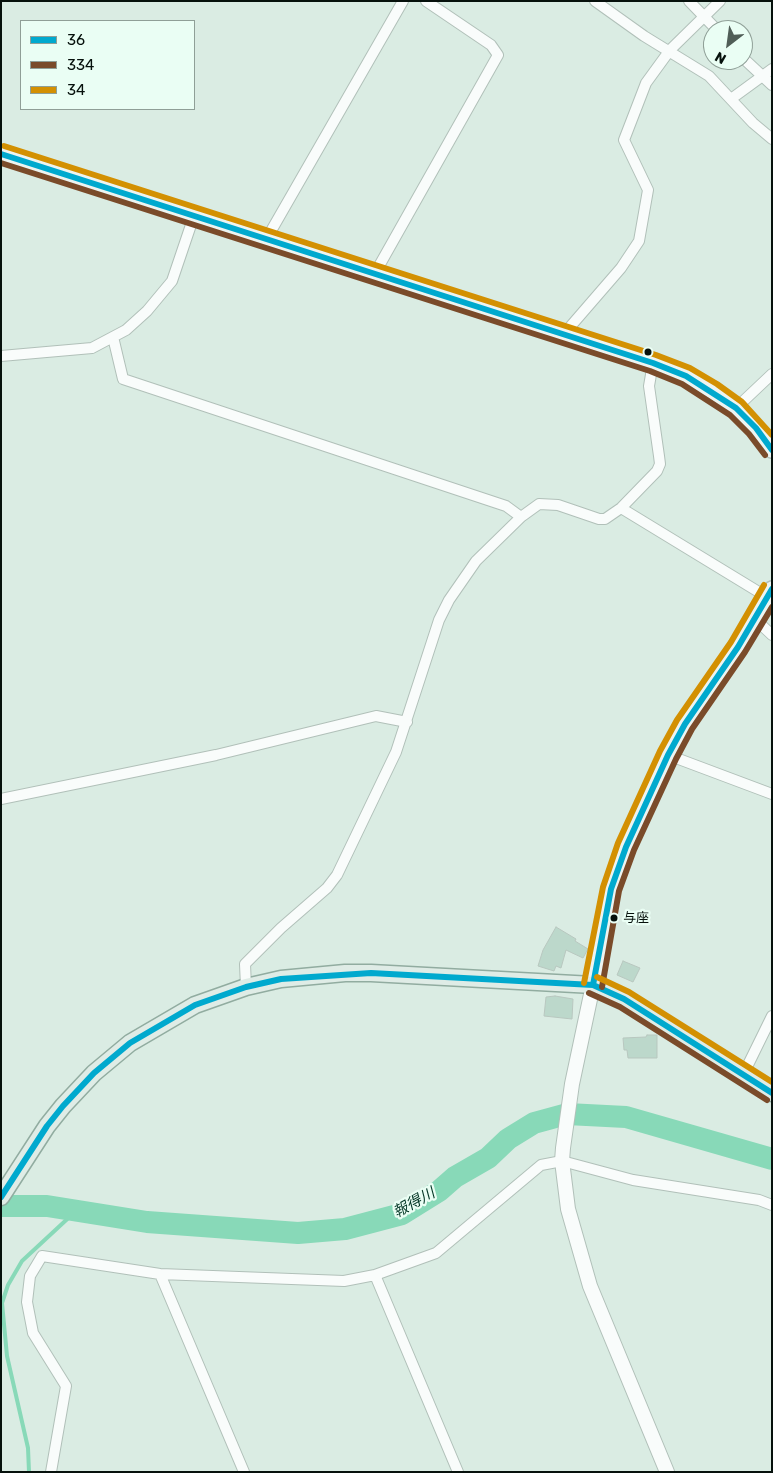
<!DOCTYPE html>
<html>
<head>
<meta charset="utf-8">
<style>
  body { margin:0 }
  #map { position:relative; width:773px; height:1473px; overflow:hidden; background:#daece3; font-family:Rubik,sans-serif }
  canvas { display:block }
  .frame { position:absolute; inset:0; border:2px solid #06110c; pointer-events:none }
  .legend { position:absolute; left:20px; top:20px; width:175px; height:90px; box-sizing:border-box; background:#eafef4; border:1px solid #8f9f97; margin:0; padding:6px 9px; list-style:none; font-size:15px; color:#06110c }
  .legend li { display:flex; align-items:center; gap:10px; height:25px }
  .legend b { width:25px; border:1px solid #8f9f97 }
  .north { position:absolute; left:703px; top:20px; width:50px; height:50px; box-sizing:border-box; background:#eafef4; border:1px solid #8f9f97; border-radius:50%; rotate:210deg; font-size:14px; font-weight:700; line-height:20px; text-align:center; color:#06110c }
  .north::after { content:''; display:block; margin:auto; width:18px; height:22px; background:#505e57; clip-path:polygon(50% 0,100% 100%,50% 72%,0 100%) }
</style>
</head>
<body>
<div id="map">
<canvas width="773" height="1473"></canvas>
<div class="frame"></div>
<ul class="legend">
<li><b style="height:6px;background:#00a9ce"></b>36</li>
<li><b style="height:6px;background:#7a4b2a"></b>334</li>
<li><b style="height:6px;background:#d39002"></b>34</li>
</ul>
<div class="north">N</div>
</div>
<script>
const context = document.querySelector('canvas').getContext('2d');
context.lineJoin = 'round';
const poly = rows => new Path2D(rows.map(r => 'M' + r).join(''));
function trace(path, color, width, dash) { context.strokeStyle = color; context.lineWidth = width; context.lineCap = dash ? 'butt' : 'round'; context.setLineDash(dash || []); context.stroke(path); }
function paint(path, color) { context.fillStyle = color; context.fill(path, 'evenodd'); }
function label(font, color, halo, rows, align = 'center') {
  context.font = font + ' Rubik,"Noto Sans JP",sans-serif'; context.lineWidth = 4.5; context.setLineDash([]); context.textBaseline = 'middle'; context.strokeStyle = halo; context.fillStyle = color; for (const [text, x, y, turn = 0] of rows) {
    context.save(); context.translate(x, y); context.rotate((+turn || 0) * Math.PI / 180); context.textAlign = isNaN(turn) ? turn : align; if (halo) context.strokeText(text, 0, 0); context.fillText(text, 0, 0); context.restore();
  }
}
const stream = poly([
  [29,1472,28,1448,7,1356,2,1303,8,1285,22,1261,77,1210]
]);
const river = poly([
  [1,1206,47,1206,147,1222,298,1233,345,1229,402,1214,439,1191,455,1177,488,1158,508,1139,534,1123,567,1114,626,1117,772,1159]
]);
const building = poly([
  [556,927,576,939,575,941,588,949,583,958,566,950,561,968,556,966,554,971,538,966,543,950,556,927],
  [623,961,640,968,633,982,617,975,623,961],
  [555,996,573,999,572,1019,544,1016,546,997,555,996],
  [647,1035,657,1035,657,1058,628,1058,627,1050,624,1050,623,1038,646,1037,647,1035]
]);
const minor = poly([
  [595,1,644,36,709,76,753,123,772,139],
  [689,1,717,30],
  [743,58,772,85],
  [731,99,772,69],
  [267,238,403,1],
  [377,274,379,266,498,55,491,45,426,1],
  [563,335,621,268,639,241,648,190,624,140,646,83,670,50,720,1],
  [113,337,123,379,506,506,521,517],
  [1,356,92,348,126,330,147,311,172,281,194,216],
  [736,408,772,374],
  [621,508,767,597],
  [755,619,772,635],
  [668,755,772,794],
  [1,799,216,755,376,716,407,722],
  [246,987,245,964,281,928,327,888,337,875,396,752,439,620,449,600,476,561,521,517,539,504,558,505,599,519,605,519,621,508,657,471,660,464,659,456,649,386,653,363],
  [743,1075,772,1016],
  [160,1274,244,1472],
  [375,1275,458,1472],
  [51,1472,66,1386,33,1333,27,1302,30,1276,42,1256,160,1274,344,1281,375,1275,436,1253,541,1165,562,1161,633,1180,759,1200,772,1205]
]);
const tertiary = poly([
  [593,985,572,1084,563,1148,562,1161,568,1209,590,1286,667,1472]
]);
const secondary = poly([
  [1,154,653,363,686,376,712,391,736,408,756,428,772,450],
  [593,985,611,889,626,847,668,755,685,724,738,647,772,589]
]);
const primary = poly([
  [1,1197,47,1126,63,1106,94,1073,130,1043,195,1005,246,987,281,979,345,973,371,973,593,985,624,999,772,1093]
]);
const bus1 = poly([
  [1,154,653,363,686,376,736,408,756,428,772,450],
  [593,985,611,889,626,847,668,755,685,724,738,647,772,589],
  [1,1197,47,1126,63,1106,94,1073,130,1043,195,1005,246,987,281,979,371,973,593,985,624,999,772,1093]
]);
const bus2 = poly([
  [1,163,650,371,682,384,730,415,749,434,765,455],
  [602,987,619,891,634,850,676,759,692,729,745,652,772,607],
  [589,993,620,1007,767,1100]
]);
const bus3 = poly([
  [4,146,656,355,690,368,717,384,742,402,772,435],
  [597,977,629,992,772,1082],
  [584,983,603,887,618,843,660,751,677,720,731,642,764,585]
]);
const markers = [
  [648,352,4.5,"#06110c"],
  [614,918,4.5,"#06110c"]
];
const busNames = [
  ["与座",623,918]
];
const waterNames = [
  ["報得川",414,1203,-29]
];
trace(stream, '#88d9b8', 4);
trace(river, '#88d9b8', 22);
paint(building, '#bcd8cb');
trace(building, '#b8c7bf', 1);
trace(minor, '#b1c0b9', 12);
trace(tertiary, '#b1c0b9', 16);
trace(secondary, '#b1c0b9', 18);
trace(primary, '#91aca0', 19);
trace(minor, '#f9fcfb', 10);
trace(tertiary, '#f9fcfb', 14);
trace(secondary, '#edf4f1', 15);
trace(primary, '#dfece6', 16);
trace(bus1, '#00a9ce', 6);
trace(bus2, '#7a4b2a', 6);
trace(bus3, '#d39002', 6);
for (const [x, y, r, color] of markers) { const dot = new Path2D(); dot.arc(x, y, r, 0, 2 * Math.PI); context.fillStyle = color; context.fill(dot); trace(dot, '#eafef4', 2); }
label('13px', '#06110c', '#eafef4', busNames, 'left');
label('italic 15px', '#023524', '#eafef4', waterNames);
</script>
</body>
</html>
